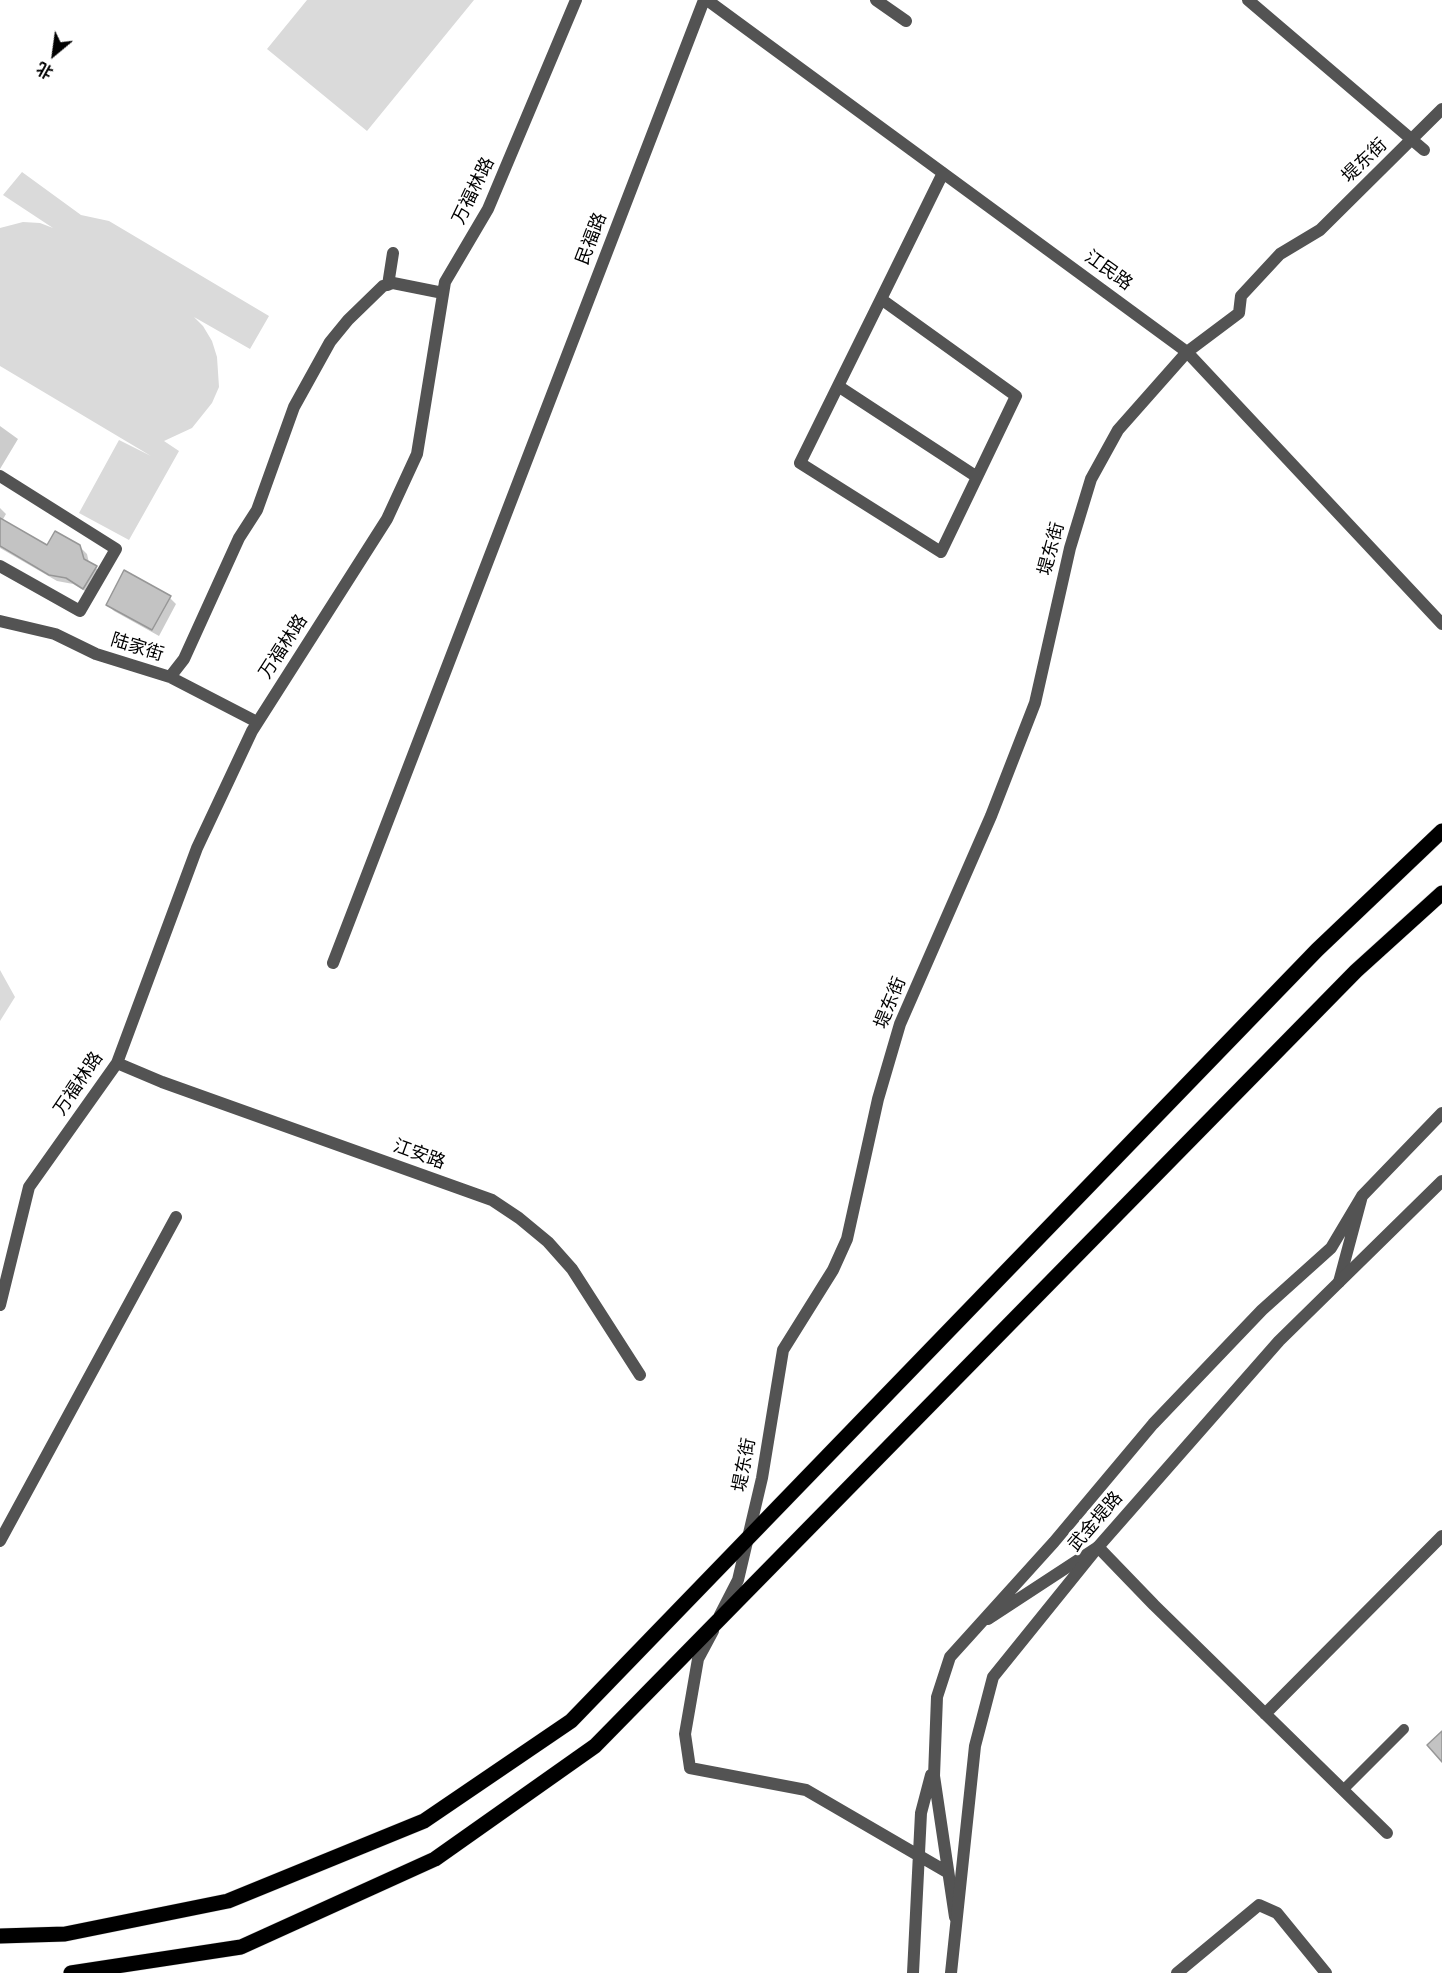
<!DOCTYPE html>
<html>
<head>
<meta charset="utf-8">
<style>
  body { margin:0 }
  #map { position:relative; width:1442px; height:1973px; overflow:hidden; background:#fff; font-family:"DM Sans","Noto Sans SC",sans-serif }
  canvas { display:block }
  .north { position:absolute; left:24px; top:24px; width:60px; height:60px; -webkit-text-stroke:4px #fff; paint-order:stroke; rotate:209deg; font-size:16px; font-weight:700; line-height:24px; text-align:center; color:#000 }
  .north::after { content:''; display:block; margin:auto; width:21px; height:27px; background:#000; clip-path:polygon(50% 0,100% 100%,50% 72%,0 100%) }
</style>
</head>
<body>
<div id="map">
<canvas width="1442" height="1973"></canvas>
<div class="north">北</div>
</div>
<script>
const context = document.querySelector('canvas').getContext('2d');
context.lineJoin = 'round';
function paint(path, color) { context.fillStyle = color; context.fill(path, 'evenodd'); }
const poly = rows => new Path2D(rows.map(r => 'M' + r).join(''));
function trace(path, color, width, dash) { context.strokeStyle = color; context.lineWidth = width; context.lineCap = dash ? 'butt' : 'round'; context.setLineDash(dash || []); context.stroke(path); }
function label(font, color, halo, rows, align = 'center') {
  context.font = font + ' "DM Sans","Noto Sans SC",sans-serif'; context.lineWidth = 6; context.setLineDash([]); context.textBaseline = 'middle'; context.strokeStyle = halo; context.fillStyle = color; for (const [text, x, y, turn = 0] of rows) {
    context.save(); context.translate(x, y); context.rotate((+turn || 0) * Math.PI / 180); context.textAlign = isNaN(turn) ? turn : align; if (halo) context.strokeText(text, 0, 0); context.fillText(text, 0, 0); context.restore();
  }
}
const green = poly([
  [307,0,474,0,367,131,267,49],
  [22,172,81,215,109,221,269,316,250,349,194,317,203,326,212,341,217,357,219,387,212,403,192,428,164,441,179,451,129,540,79,513,119,440,151,456,0,366,0,228,23,222,40,223,53,228,3,195],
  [0,970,15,997,0,1021]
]);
const shadow = poly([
  [0,426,18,439,0,469],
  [0,508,6,514,2,521,48,547,80,547,87,554,89,563,102,573,90,594,73,584,57,581,0,548],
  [170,598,176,604,159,636,114,611,108,605]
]);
const building = poly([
  [0,518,47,545,55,531,80,545,84,559,97,566,83,589,66,578,49,575,0,546,0,518],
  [124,570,171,596,152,630,106,605,124,570],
  [1442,1731,1442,1762,1427,1745,1442,1731]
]);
const service = poly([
  [1343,1790,1404,1729]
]);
const minor = poly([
  [707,0,1187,352,1442,624],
  [876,0,906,21],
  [1248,0,1424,150],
  [388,285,393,253],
  [881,299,1016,396,941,552,800,463,838,386,881,299,943,173],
  [838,386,977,477],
  [0,476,116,549,80,611,0,566],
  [0,621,55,634,96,654,170,677,257,722],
  [170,677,184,659,239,538,257,510,294,407,330,342,348,320,383,286,393,283,443,293],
  [333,963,704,0],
  [117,1063,162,1082,492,1200,519,1218,548,1242,572,1269,640,1375],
  [1339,1282,1362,1196,1442,1113],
  [0,1305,29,1187,117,1063,197,848,252,731,387,519,417,454,445,282,488,209,576,0],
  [720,1615,738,1580,762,1478,783,1350,833,1270,847,1239,878,1099,900,1024,991,816,1035,703,1070,548,1091,479,1118,430,1187,352,1239,313,1241,296,1280,254,1320,230,1442,109],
  [988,1619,1098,1547,1154,1605,1387,1833],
  [713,1631,698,1659,685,1734,690,1768,806,1790,947,1872],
  [1265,1714,1442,1536],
  [955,1917,934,1776,937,1697,950,1657,1054,1542,1153,1424,1262,1310,1331,1248,1362,1196],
  [913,1973,921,1813,931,1775],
  [1177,1973,1259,1905,1277,1913,1326,1973]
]);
const tertiary = poly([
  [0,1541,176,1217],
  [951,1973,975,1746,993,1677,1098,1547,1279,1341,1442,1181]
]);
const primary = poly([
  [0,1936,65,1934,228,1901,424,1821,571,1721,1317,950,1442,831],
  [71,1973,241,1947,435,1859,595,1746,1356,971,1442,893]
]);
const streetNames = [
  ["堤东街",1365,161,-44],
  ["万福林路",474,191,-64],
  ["民福路",592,239,-69],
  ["江民路",1108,271,36],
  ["堤东街",1052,549,-75],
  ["万福林路",284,647,-57],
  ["陆家街",137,648,17],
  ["堤东街",891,1003,-68],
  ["万福林路",79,1084,-56],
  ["江安路",419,1155,20],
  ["堤东街",745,1465,-79],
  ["武金堤路",1096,1522,-49]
];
paint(green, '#dadada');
paint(shadow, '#0003');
paint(building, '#c3c3c3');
trace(building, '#979797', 1.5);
trace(primary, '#dbdbdb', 16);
trace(service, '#535353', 10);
trace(minor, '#535353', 12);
trace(tertiary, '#535353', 12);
trace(primary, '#000', 15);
label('18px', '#000', '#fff', streetNames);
</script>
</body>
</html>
